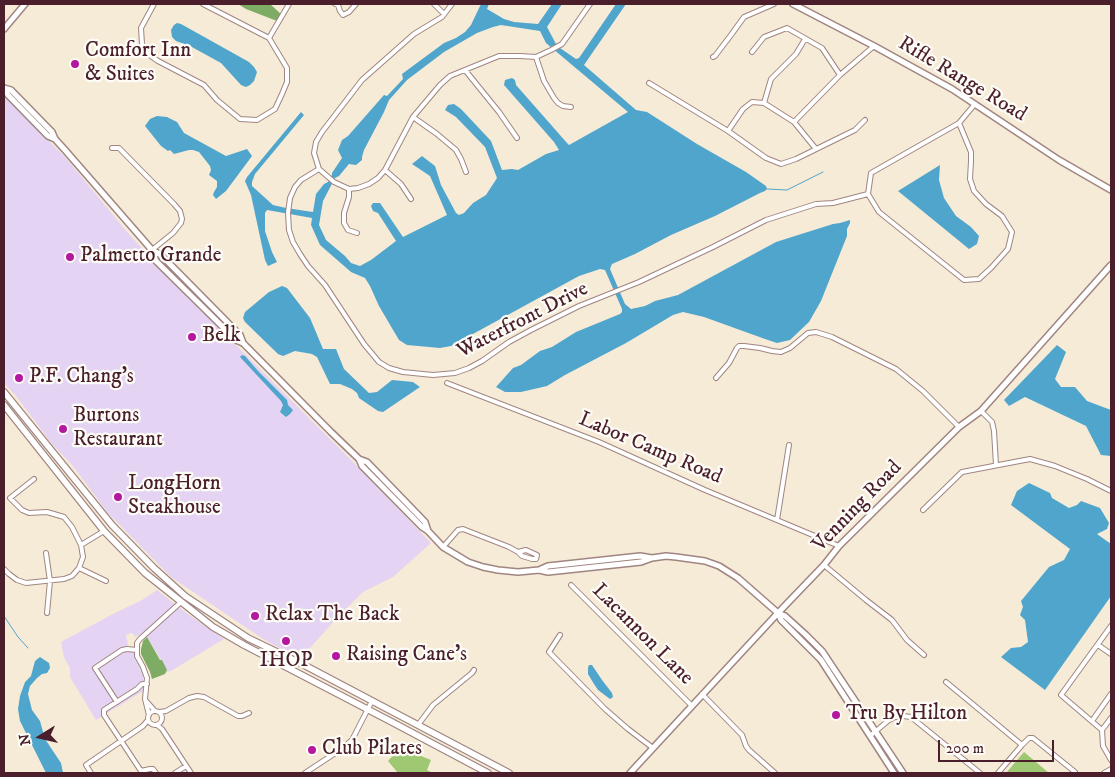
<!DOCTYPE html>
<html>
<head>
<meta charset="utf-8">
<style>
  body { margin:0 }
  #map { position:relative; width:1115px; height:777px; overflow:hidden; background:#f6ebd7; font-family:"IM FELL DW Pica",serif }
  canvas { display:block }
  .frame { position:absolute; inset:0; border:5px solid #4a1f2b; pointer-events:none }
  .north { position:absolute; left:15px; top:712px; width:50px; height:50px; -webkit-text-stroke:4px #fdfcf7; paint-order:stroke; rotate:260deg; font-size:14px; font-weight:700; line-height:20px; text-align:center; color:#4a1f2b }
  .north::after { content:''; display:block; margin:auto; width:18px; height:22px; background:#4a1f2b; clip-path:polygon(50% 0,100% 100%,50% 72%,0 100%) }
  .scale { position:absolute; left:938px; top:740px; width:116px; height:22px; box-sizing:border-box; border:2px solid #4a1f2b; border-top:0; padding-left:6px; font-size:15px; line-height:18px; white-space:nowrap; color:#4a1f2b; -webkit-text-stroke:4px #fdfcf7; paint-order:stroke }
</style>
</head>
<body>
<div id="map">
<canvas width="1115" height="777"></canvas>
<div class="frame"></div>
<div class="north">N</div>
<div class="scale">200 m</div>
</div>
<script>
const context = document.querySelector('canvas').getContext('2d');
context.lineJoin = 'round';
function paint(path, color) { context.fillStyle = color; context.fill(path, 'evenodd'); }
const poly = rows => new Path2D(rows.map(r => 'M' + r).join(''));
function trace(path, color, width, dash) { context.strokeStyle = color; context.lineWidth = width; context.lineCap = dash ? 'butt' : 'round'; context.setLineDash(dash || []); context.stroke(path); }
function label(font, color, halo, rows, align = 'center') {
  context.font = font + ' "IM FELL DW Pica",serif'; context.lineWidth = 4.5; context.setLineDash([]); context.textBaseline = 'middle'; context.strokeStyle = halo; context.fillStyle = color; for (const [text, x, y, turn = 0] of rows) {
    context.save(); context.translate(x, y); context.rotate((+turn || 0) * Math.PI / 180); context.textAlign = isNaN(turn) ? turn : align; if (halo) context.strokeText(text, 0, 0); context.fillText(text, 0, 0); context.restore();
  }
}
const built = poly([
  [4,96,65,157,128,233,175,284,354,463,431,543,393,577,363,592,334,621,302,657,296,657,263,639,171,577,107,512,73,466,52,444,16,396,4,383],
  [157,590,189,615,224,639,171,671,166,672,167,670,144,632,135,637,133,634,131,633,126,635,128,646,130,648,132,648,135,659,143,675,143,691,96,720,70,677,70,668,64,657,61,642,113,614,142,600]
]);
const green = poly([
  [396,752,407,754,416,754,431,760,427,770,433,773,398,773,388,761],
  [1024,752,1049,773,1006,773]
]);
const forest = poly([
  [238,4,270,4,281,14,277,21,246,9],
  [147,637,160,660,162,660,167,670,165,674,152,679,150,672,141,654,141,649,143,641]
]);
const water = poly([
  [481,4,489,4,487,9,504,19,514,22,538,24,552,4,562,4,547,27,556,44,560,48,576,59,579,58,616,4,626,4,584,65,636,110,647,112,697,144,746,172,766,186,767,189,765,191,760,193,715,216,671,235,635,254,612,264,610,269,625,304,631,309,645,306,655,301,678,295,776,242,833,224,840,223,850,220,850,223,847,229,847,236,821,301,809,322,790,340,777,343,765,339,704,317,683,312,673,315,626,343,565,375,547,386,521,392,505,392,496,387,513,368,521,365,540,351,552,347,576,332,620,314,622,312,622,309,605,270,600,269,579,276,451,346,440,348,407,345,399,340,379,306,370,286,365,278,351,272,320,245,311,225,312,218,267,210,265,213,265,231,272,252,277,262,268,266,265,260,251,195,245,181,247,177,301,112,304,115,255,174,252,182,252,186,273,205,286,208,313,212,316,194,324,184,328,182,332,175,332,173,342,158,338,150,342,140,348,136,384,95,387,96,403,79,402,74,444,43,456,38,465,32,471,25],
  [501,25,540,31,546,43,628,112,569,145,567,143,516,85,515,80,512,78,505,80,504,85,554,142,559,150,546,154,518,170,512,169,502,170,491,141,461,109,454,104,448,105,445,110,456,117,485,147,497,178,486,195,473,203,464,213,459,215,456,213,441,185,435,166,422,156,412,164,430,176,447,215,403,237,380,203,373,203,371,206,373,211,378,213,396,241,371,260,360,266,351,263,345,256,326,240,319,225,323,201,335,178,339,176,349,164,356,165,362,160,362,157,364,150,384,112,389,100,407,80,444,52,477,33,493,27],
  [177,23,181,24,249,62,254,67,257,72,254,81,250,85,246,87,241,85,221,63,190,46,176,41,172,37,171,30,174,25],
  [157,116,167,117,177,122,184,133,226,156,247,149,252,156,226,191,216,199,213,195,214,192,217,187,217,181,209,175,211,170,210,166,199,152,193,150,189,150,174,154,170,150,168,151,161,146,145,126,150,119],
  [940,165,939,180,944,198,956,216,971,227,979,236,977,244,969,249,898,191],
  [282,286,287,288,310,318,323,349,336,349,344,369,369,393,377,392,392,380,413,382,420,387,383,412,378,411,359,398,357,393,352,389,340,384,330,384,317,357,312,354,295,351,283,356,278,354,245,322,243,318,245,312,269,292],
  [1057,345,1066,352,1055,379,1061,387,1075,387,1087,401,1111,410,1111,456,1101,455,1086,426,1025,397,1009,406,1004,400],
  [242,355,245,356,258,371,287,400,288,405,293,410,290,414,286,417,280,412,283,405,281,401,240,357],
  [1029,483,1050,493,1052,498,1069,508,1077,505,1081,501,1100,508,1109,523,1107,529,1097,534,1111,544,1111,596,1045,690,1001,657,1011,648,1021,647,1028,642,1025,620,1020,615,1023,607,1021,601,1049,567,1064,560,1070,549,1011,505,1017,491],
  [40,657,49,663,50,668,47,673,42,674,37,678,30,686,28,694,32,710,40,721,45,739,61,763,63,773,46,773,20,721,18,709,20,696,25,682,31,676,35,661],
  [589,665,592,665,602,680,612,693,613,697,610,699,598,690,594,684,588,674,588,668]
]);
const stream = poly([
  [767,189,787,190,823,172],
  [4,616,18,637,28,648]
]);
const minor = poly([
  [154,4,141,28,142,44,148,54,158,61,204,85,217,100,240,119,257,120,275,109,282,94,287,82,287,68,269,38,203,4],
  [335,4,338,5,340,11,343,15,349,12,356,4],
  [434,4,444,14],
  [452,4,442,17,414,34,362,80,322,132,316,142,314,153,319,169,334,182,349,189,358,188,369,184,378,178,385,170,413,117,440,85,450,76,499,56,520,56,536,57,551,50,562,44,590,4],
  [269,38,289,4],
  [752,52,764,37,787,28,822,48,840,75],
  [536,57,544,81,554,98,558,103,563,106,571,107],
  [713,57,715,56,731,35,744,17,774,4],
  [465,70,499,112,517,138],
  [649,83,728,131,766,158,781,164,796,159,855,130,865,120],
  [764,103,771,79,796,54,805,39],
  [413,117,437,134,456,150,461,159,466,172],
  [794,122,840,75,874,46],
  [959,123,971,152,971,161,970,179,974,191,986,204,1002,216,1012,232,1008,249,991,268,979,279,964,280,879,212,868,194,871,173,959,123,975,104],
  [728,131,743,109,752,102,764,103,794,122,816,149],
  [112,148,119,148,174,204,180,211,182,219,181,223,173,233,152,250],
  [319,169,301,180,295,187,290,198,288,213,289,230,293,242,300,254,308,266,325,285,364,344,379,362,389,368,403,372,433,375,455,373,469,368,482,361,509,342,531,330,579,306,639,282,713,247,766,220,816,204,833,203,868,194],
  [385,170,401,184,411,199],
  [349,189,349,197,344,213,344,223,348,230,357,233],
  [716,378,729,363,737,348,739,346,744,346,760,348,772,351,781,352,790,348,808,333,816,332,832,337,896,369,923,391,959,427],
  [447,383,599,442,705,490,839,546],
  [981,411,992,422,994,431,996,465],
  [34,479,10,498,22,510,29,513,47,512,64,517,72,527,81,545],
  [923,510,962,472,1030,459,1055,466,1087,479,1111,491],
  [777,520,789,445],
  [443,547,458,530,463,529,509,547,518,552,522,556,532,559,536,559,537,555,526,550,518,552],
  [46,553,50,581,47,613],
  [824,565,866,600,892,620,907,640,924,655],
  [79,568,106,581],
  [4,569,9,574,17,580,26,583,64,579,72,576,79,568,83,557,81,545,104,531],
  [571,585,692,706],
  [560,635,549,652,605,709,628,729,653,748],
  [1098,645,1111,654],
  [946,682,1022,745],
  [147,684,142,684,137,689,104,710,104,715,141,771,150,769,153,769,156,773],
  [702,694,742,735,746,746,749,750,775,773],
  [146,701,155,711],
  [117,702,95,668,122,650,127,649,137,650],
  '148 718a7 7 0 1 1 14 0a7 7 0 1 1-14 0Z',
  [160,712,166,711,189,698,197,696,204,697,238,716,242,716,249,713],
  [149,715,145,699,147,678,143,667,137,656,137,643,140,639,181,602],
  [1111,718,1102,730,1103,746,1111,760],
  [1092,721,1111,694],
  [157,725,162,729,191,773],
  [418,725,433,705,472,673,474,670],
  [1102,730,1061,695,1111,626],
  [870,736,889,720,895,717,903,716,911,717,980,773],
  [91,773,86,765,143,726,148,720],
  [175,773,186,766],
  [305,773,343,748,352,740,372,701],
  [998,773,1022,745,1029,738,1033,738,1075,772],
  [1104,773,1111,769]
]);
const major = poly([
  [793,4,874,46,952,89,1059,160,1111,190],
  [4,29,25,4],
  [4,88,8,95,48,136,55,139,65,150,152,250,156,261,236,340,243,343,331,432,359,459,367,462,425,522,428,531],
  [4,88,11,90,52,132,55,139],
  [152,250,161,255,240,335,243,343],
  [359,459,362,466,422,527,428,531,443,547,468,562,483,567,498,570,518,572,539,570,548,566,640,556,652,558],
  [539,570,548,572,641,562,652,558,666,556,676,557,705,561,719,566,738,578,778,613,785,616,806,635,822,651,903,773],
  [778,613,781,620,821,660,894,773],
  [630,773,778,613,824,565,839,546,959,427,981,411,1111,265]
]);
const highway = poly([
  [4,392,112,525,154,568,185,596,248,638,304,665,509,773],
  [4,405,104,531,145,573,213,627,244,645,390,721,488,773]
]);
const markers = [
  [75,64,5,"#b5179e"],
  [70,257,5,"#b5179e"],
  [192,337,5,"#b5179e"],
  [19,378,5,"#b5179e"],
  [63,429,5,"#b5179e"],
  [118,497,5,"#b5179e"],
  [255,616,5,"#b5179e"],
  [286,641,5,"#b5179e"],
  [336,656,5,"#b5179e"],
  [836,715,5,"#b5179e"],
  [312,750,5,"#b5179e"]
];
const poiNames = [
  ["Comfort Inn",85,52],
  ["& Suites",85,76],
  ["Palmetto Grande",80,257],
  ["Belk",202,337],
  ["P.F. Chang's",29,378],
  ["Burtons",73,417],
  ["Restaurant",73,441],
  ["LongHorn",128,485],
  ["Steakhouse",128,509],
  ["Relax The Back",265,616],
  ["Raising Cane's",346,656],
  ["IHOP",286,662,"center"],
  ["Tru By Hilton",846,715],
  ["Club Pilates",322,750]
];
const streetNames = [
  ["Rifle Range Road",962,80,31],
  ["Waterfront Drive",523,321,-27],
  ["Labor Camp Road",650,449,23],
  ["Venning Road",858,507,-46],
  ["Lacannon Lane",642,635,45]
];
paint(built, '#e4d3f2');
paint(green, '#9fc873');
paint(forest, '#7fac65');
paint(water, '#50a5cc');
trace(stream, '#50a5cc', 1);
trace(minor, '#a08581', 6);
trace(major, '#a08581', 8);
trace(highway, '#a08581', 8);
trace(minor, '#fff', 4);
trace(major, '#fff', 5);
trace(highway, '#fff', 5.5);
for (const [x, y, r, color] of markers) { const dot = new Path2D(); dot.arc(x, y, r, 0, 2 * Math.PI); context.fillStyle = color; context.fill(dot); trace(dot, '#fdfcf7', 2); }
label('21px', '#4a1f2b', '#fdfcf7', poiNames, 'left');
label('21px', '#4a1f2b', '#fdfcf7', streetNames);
</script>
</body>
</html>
